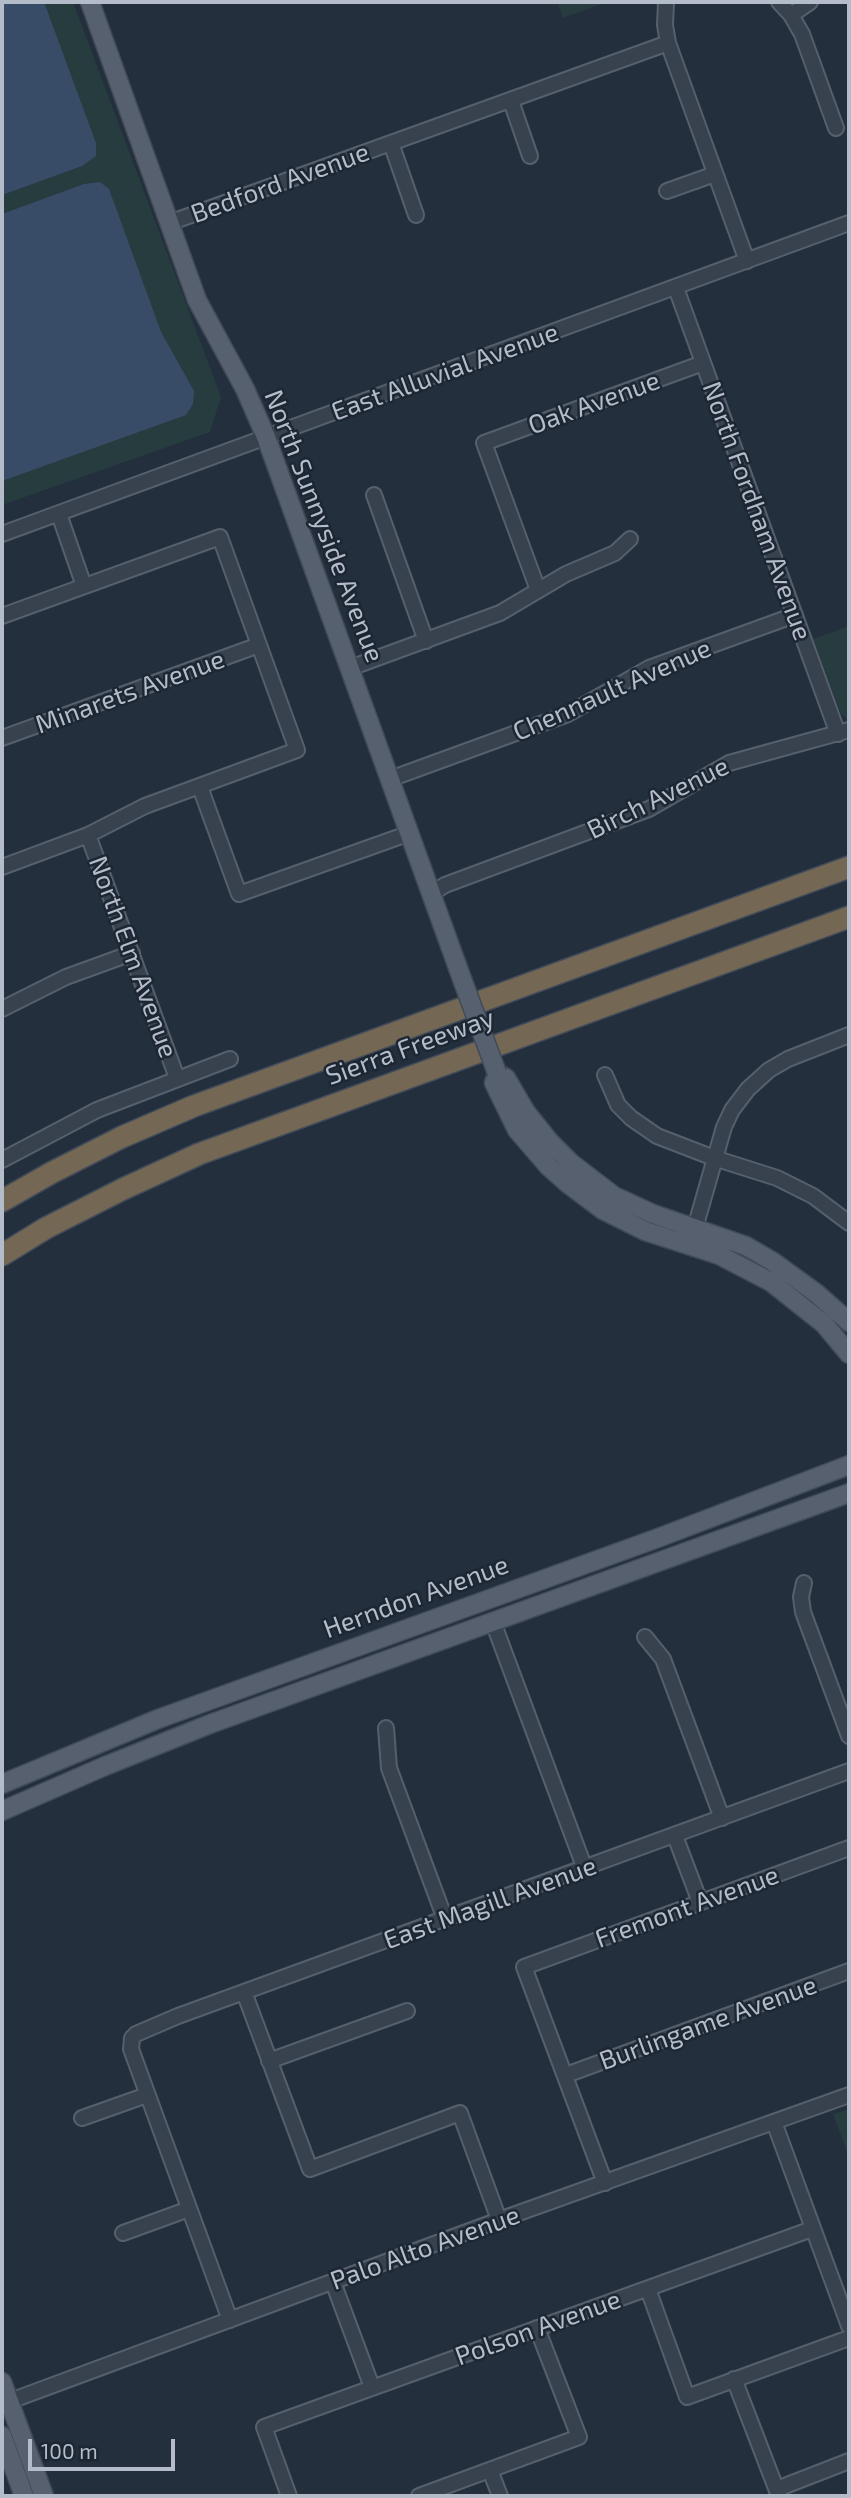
<!DOCTYPE html>
<html>
<head>
<meta charset="utf-8">
<style>
  body { margin:0 }
  #map { position:relative; width:851px; height:2498px; overflow:hidden; background:#242f3e; font-family:"Exo 2",sans-serif }
  canvas { display:block }
  .frame { position:absolute; inset:0; border:4px solid #b4bcc9; pointer-events:none }
  .scale { position:absolute; left:28px; top:2439px; width:147px; height:32px; box-sizing:border-box; border:4px solid #b4bcc9; border-top:0; padding-left:9px; font-size:21px; line-height:24px; white-space:nowrap; color:#b4bcc9; -webkit-text-stroke:5px #1d2633; paint-order:stroke }
</style>
</head>
<body>
<div id="map">
<canvas width="851" height="2498"></canvas>
<div class="frame"></div>
<div class="scale">100 m</div>
</div>
<script>
const context = document.querySelector('canvas').getContext('2d');
context.lineJoin = 'round';
function paint(path, color) { context.fillStyle = color; context.fill(path, 'evenodd'); }
const poly = rows => new Path2D(rows.map(r => 'M' + r).join(''));
function trace(path, color, width, dash) { context.strokeStyle = color; context.lineWidth = width; context.lineCap = dash ? 'butt' : 'round'; context.setLineDash(dash || []); context.stroke(path); }
function label(font, color, halo, rows, align = 'center') {
  context.font = font + ' "Exo 2",sans-serif'; context.lineWidth = 5; context.setLineDash([]); context.textBaseline = 'middle'; context.strokeStyle = halo; context.fillStyle = color; for (const [text, x, y, turn = 0] of rows) {
    context.save(); context.translate(x, y); context.rotate((+turn || 0) * Math.PI / 180); context.textAlign = isNaN(turn) ? turn : align; if (halo) context.strokeText(text, 0, 0); context.fillText(text, 0, 0); context.restore();
  }
}
const green = poly([
  [2,2,73,2,221,397,210,432,2,505],
  [557,2,607,2,563,18],
  [849,626,849,719,848,720,841,714,813,639],
  [849,2109,849,2157,833,2114]
]);
const water = poly([
  [2,2,44,2,96,143,96,156,82,166,2,195],
  [100,182,109,189,161,332,194,391,193,404,186,415,2,481,2,214,84,184]
]);
const minor = poly([
  [666,2,665,25,668,43,747,261],
  [779,2,791,15,802,34,836,128],
  [791,15,810,2],
  [511,101,530,156],
  [391,143,416,215],
  [667,191,715,174],
  [169,223,668,43],
  [676,288,838,734],
  [374,495,426,641],
  [59,514,84,586],
  [2,534,849,223],
  [538,590,484,443,703,363],
  [2,616,220,537,297,750,145,806,88,835,2,867],
  [350,668,500,613,566,574,615,553,630,539],
  [2,738,259,645],
  [390,779,568,714,649,668,795,615],
  [200,787,239,894,410,833],
  [88,835,177,1078],
  [431,894,445,885,649,809,729,763,849,730],
  [2,1009,66,977,132,953],
  [605,1075,618,1105,631,1118,657,1136,714,1158,777,1178,813,1196,849,1223],
  [2,1160,97,1110,230,1059],
  [695,1228,724,1127,732,1110,748,1089,769,1070,788,1059,849,1035],
  [804,1583,801,1597,803,1612,849,1736],
  [493,1622,585,1869],
  [645,1637,663,1659,722,1818],
  [386,1728,389,1768,445,1919],
  [675,1836,700,1902],
  [244,1992,310,2169,460,2113,499,2220],
  [269,2061,407,2011],
  [566,2075,849,1971],
  [82,2118,147,2095],
  [774,2122,849,2326],
  [605,2183,524,1967,849,1848],
  [123,2233,189,2209],
  [333,2282,372,2387],
  [648,2289,687,2397,849,2338],
  [230,2320,131,2049,132,2038,136,2034,178,2016,849,1771],
  [734,2379,779,2496],
  [2,2404,499,2220,849,2095],
  [490,2470,500,2496],
  [777,2489,849,2461],
  [289,2496,264,2427,812,2229],
  [419,2496,579,2437,537,2328]
]);
const major = poly([
  [90,2,197,300,245,389,266,437,462,979],
  [849,1322,816,1293,772,1261,746,1246,653,1214,614,1196,571,1163,550,1142,526,1112,506,1078,497,1073,494,1083,517,1130,549,1167,567,1183,603,1210,645,1231,719,1255,771,1282,824,1324,849,1354],
  [2,1784,158,1719,658,1538,849,1465],
  [2,1811,105,1766,210,1724,849,1493],
  [2,2382,44,2496],
  [2,2436,24,2496]
]);
const highway = poly([
  [2,1201,51,1173,122,1137,194,1106,849,867],
  [2,1255,46,1228,123,1189,199,1154,849,917]
]);
const majorBridge = poly([
  [462,979,497,1073]
]);
const streetNames = [
  ["Bedford Avenue",280,183,-20],
  ["East Alluvial Avenue",445,372,-20],
  ["Oak Avenue",594,403,-20],
  ["North Fordham Avenue",757,511,70],
  ["North Sunnyside Avenue",324,526,69],
  ["Chennault Avenue",612,690,-24],
  ["Minarets Avenue",130,692,-20],
  ["Birch Avenue",658,798,-26],
  ["North Elm Avenue",133,957,70],
  ["Sierra Freeway",410,1047,-20],
  ["Herndon Avenue",416,1597,-20],
  ["East Magill Avenue",490,1903,-20],
  ["Fremont Avenue",687,1907,-20],
  ["Burlingame Avenue",708,2023,-20],
  ["Palo Alto Avenue",425,2248,-20],
  ["Polson Avenue",538,2328,-20]
];
paint(green, '#263c3f');
paint(water, '#394c67');
trace(minor, '#565f6c', 18);
trace(major, '#414a57', 21);
trace(highway, '#434c59', 24);
trace(minor, '#38414e', 14);
trace(major, '#56606e', 18);
trace(highway, '#746855', 21);
trace(majorBridge, '#414a57', 21, []);
trace(majorBridge, '#56606e', 18);
label('26px', '#b4bcc9', '#1d2633', streetNames);
</script>
</body>
</html>
